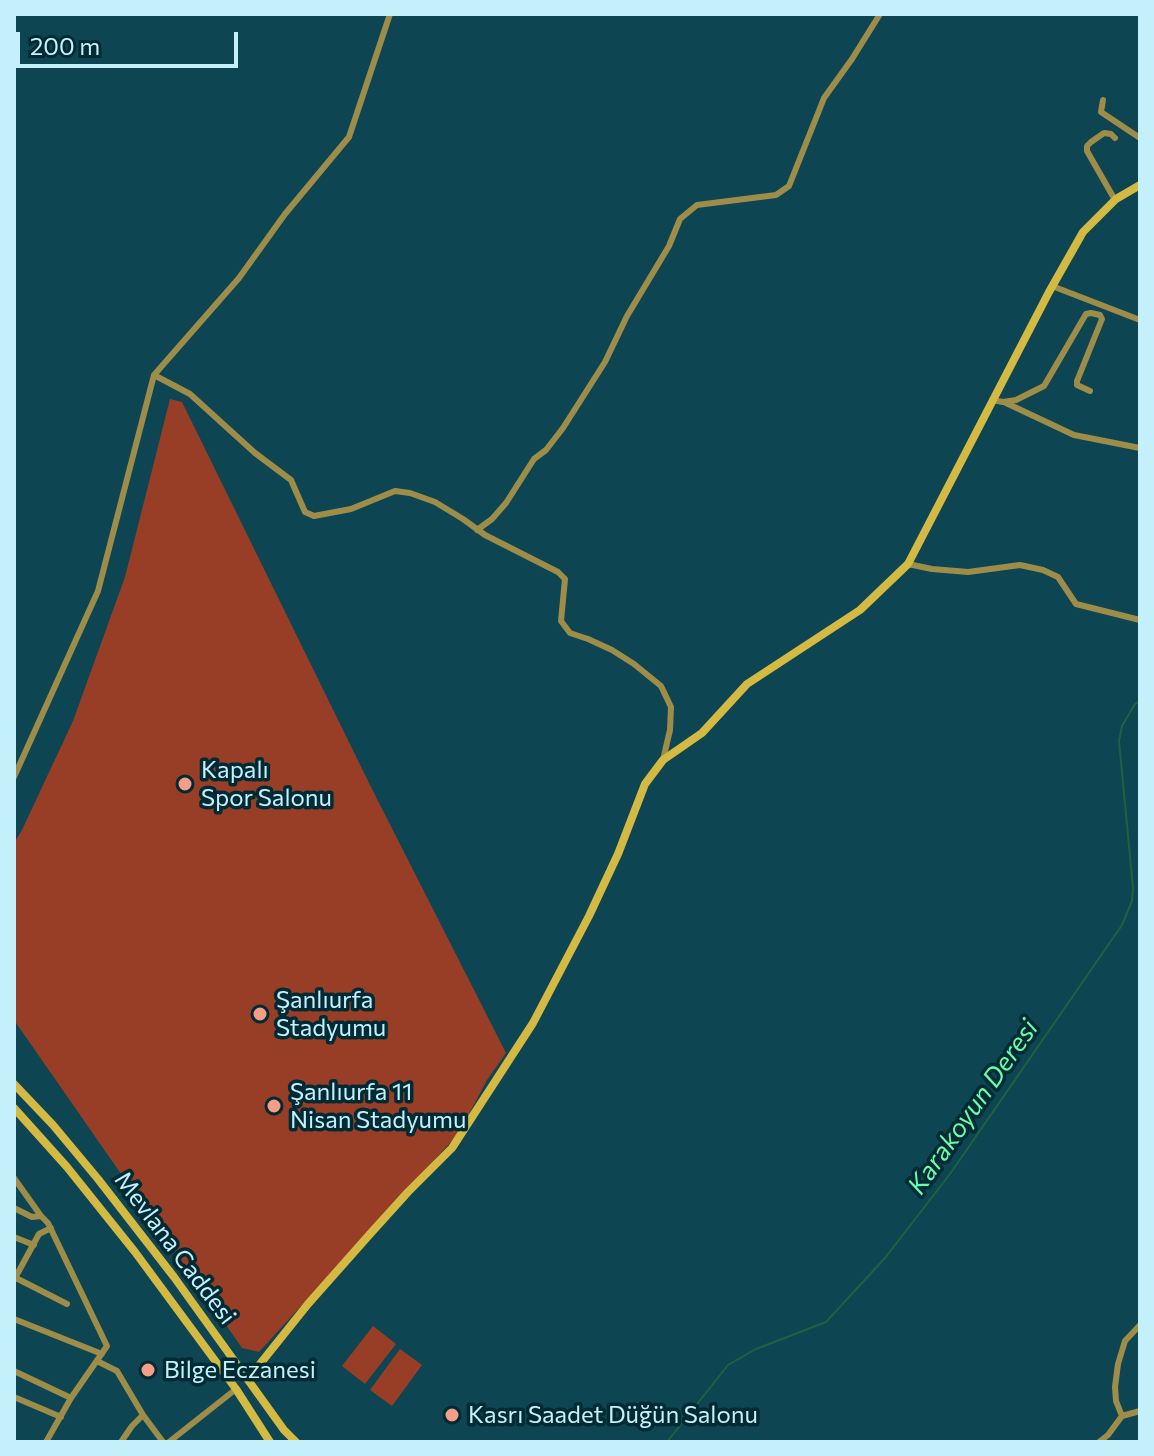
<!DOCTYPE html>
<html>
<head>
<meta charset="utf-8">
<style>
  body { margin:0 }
  #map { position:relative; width:1154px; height:1456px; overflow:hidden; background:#0e4552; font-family:Commissioner,sans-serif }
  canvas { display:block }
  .frame { position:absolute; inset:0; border:16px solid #c4f0fc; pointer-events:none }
  .scale { position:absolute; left:16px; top:32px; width:222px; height:36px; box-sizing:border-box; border:4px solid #c4f0fc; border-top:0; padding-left:10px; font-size:24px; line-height:28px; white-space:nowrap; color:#c4f0fc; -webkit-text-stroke:6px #002a34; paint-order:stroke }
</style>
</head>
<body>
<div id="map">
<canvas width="1154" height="1456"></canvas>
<div class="frame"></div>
<div class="scale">200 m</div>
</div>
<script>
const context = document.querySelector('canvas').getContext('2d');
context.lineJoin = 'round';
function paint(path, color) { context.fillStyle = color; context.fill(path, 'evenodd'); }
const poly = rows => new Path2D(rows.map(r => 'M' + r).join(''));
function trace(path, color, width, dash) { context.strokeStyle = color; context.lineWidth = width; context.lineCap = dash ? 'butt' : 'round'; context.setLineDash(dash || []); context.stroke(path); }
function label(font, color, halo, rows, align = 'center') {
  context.font = font + ' Commissioner,sans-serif'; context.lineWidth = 7; context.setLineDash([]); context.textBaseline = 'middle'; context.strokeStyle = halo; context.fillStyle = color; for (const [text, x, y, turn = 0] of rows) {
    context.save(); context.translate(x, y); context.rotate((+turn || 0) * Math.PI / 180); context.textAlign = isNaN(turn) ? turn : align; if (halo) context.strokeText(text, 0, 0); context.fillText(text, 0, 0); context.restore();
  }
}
const green = poly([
  [170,399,182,402,372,789,506,1053,487,1080,459,1133,259,1352,242,1348,14,1020,14,843,22,830,73,721,125,577],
  [373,1326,396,1344,365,1384,342,1366],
  [400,1349,422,1365,392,1406,370,1390]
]);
const stream = poly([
  [667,1442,728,1365,756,1349,826,1322,885,1258,950,1174,1122,925,1132,901,1133,888,1119,741,1122,726,1135,704,1140,701]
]);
const street = poly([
  [1103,100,1101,112,1140,138],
  [1115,138,1111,134,1104,133,1091,142,1087,146,1087,151,1115,200],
  [1052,286,1140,320],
  [154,375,190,394,255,453,291,480,305,512,314,516,351,509,395,491,410,493,435,502,463,519,485,535,558,572,565,579,561,621,570,633,588,639,612,650,634,664,661,686,671,707,670,730,663,760],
  [992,400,1003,402,1016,400,1044,386,1086,314,1091,313,1100,315,1102,319,1077,381,1077,385,1090,391],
  [1006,403,1074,435,1140,448],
  [477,530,492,519,506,503,534,459,546,450,563,428,605,362,627,316,669,246,680,219,697,205,776,195,789,186,824,98,852,59,880,14],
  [908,564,932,569,968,572,1020,565,1043,570,1058,577,1076,604,1140,620],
  [14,777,98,591,154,375,239,278,285,214,349,137,390,14],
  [14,1178,41,1216,48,1223,107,1346,71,1398,46,1442],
  [14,1208,32,1217,41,1216],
  [14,1237,34,1245],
  [14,1277,67,1304],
  [14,1280,39,1234,51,1228],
  [14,1319,102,1354],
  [97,1361,117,1371,143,1415,163,1442],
  [14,1371,71,1398],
  [14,1397,61,1417],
  [1122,1416,1140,1411],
  [121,1442,132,1426,143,1415],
  [169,1442,236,1389],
  [1099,1442,1108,1435,1122,1416,1116,1401,1115,1387,1118,1364,1125,1341,1140,1325]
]);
const secondary = poly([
  [14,1084,53,1125,98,1179,174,1277,284,1430,296,1442],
  [14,1108,67,1167,135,1252,236,1389,270,1442],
  [248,1379,308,1304,370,1234,408,1192,452,1148,533,1023,589,916,618,854,645,784,663,760,702,733,747,684,860,610,908,564,1049,292,1083,232,1116,199,1140,185]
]);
const markers = [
  [185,784,8,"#f49e87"],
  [260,1014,8,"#f49e87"],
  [274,1106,8,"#f49e87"],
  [148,1370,8,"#f49e87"],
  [452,1415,8,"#f49e87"]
];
const poiNames = [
  ["Kapalı",201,770],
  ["Spor Salonu",201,798],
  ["Şanlıurfa",276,1000],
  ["Stadyumu",276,1028],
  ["Şanlıurfa 11",290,1092],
  ["Nisan Stadyumu",290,1120],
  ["Bilge Eczanesi",164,1370],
  ["Kasrı Saadet Düğün Salonu",468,1415]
];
const streetNames = [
  ["Mevlana Caddesi",175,1248,53]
];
const waterNames = [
  ["Karakoyun Deresi",973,1107,-55]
];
paint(green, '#983e26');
trace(stream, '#22613e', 2);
trace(street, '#9e8d49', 6);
trace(secondary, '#d4b942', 8);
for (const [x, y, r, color] of markers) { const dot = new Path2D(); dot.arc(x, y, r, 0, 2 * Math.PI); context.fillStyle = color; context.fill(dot); trace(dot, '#002a34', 3); }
label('24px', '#c4f0fc', '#002a34', poiNames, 'left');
label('24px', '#c4f0fc', '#002a34', streetNames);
label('italic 26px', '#67fdab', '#002a34', waterNames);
</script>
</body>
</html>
